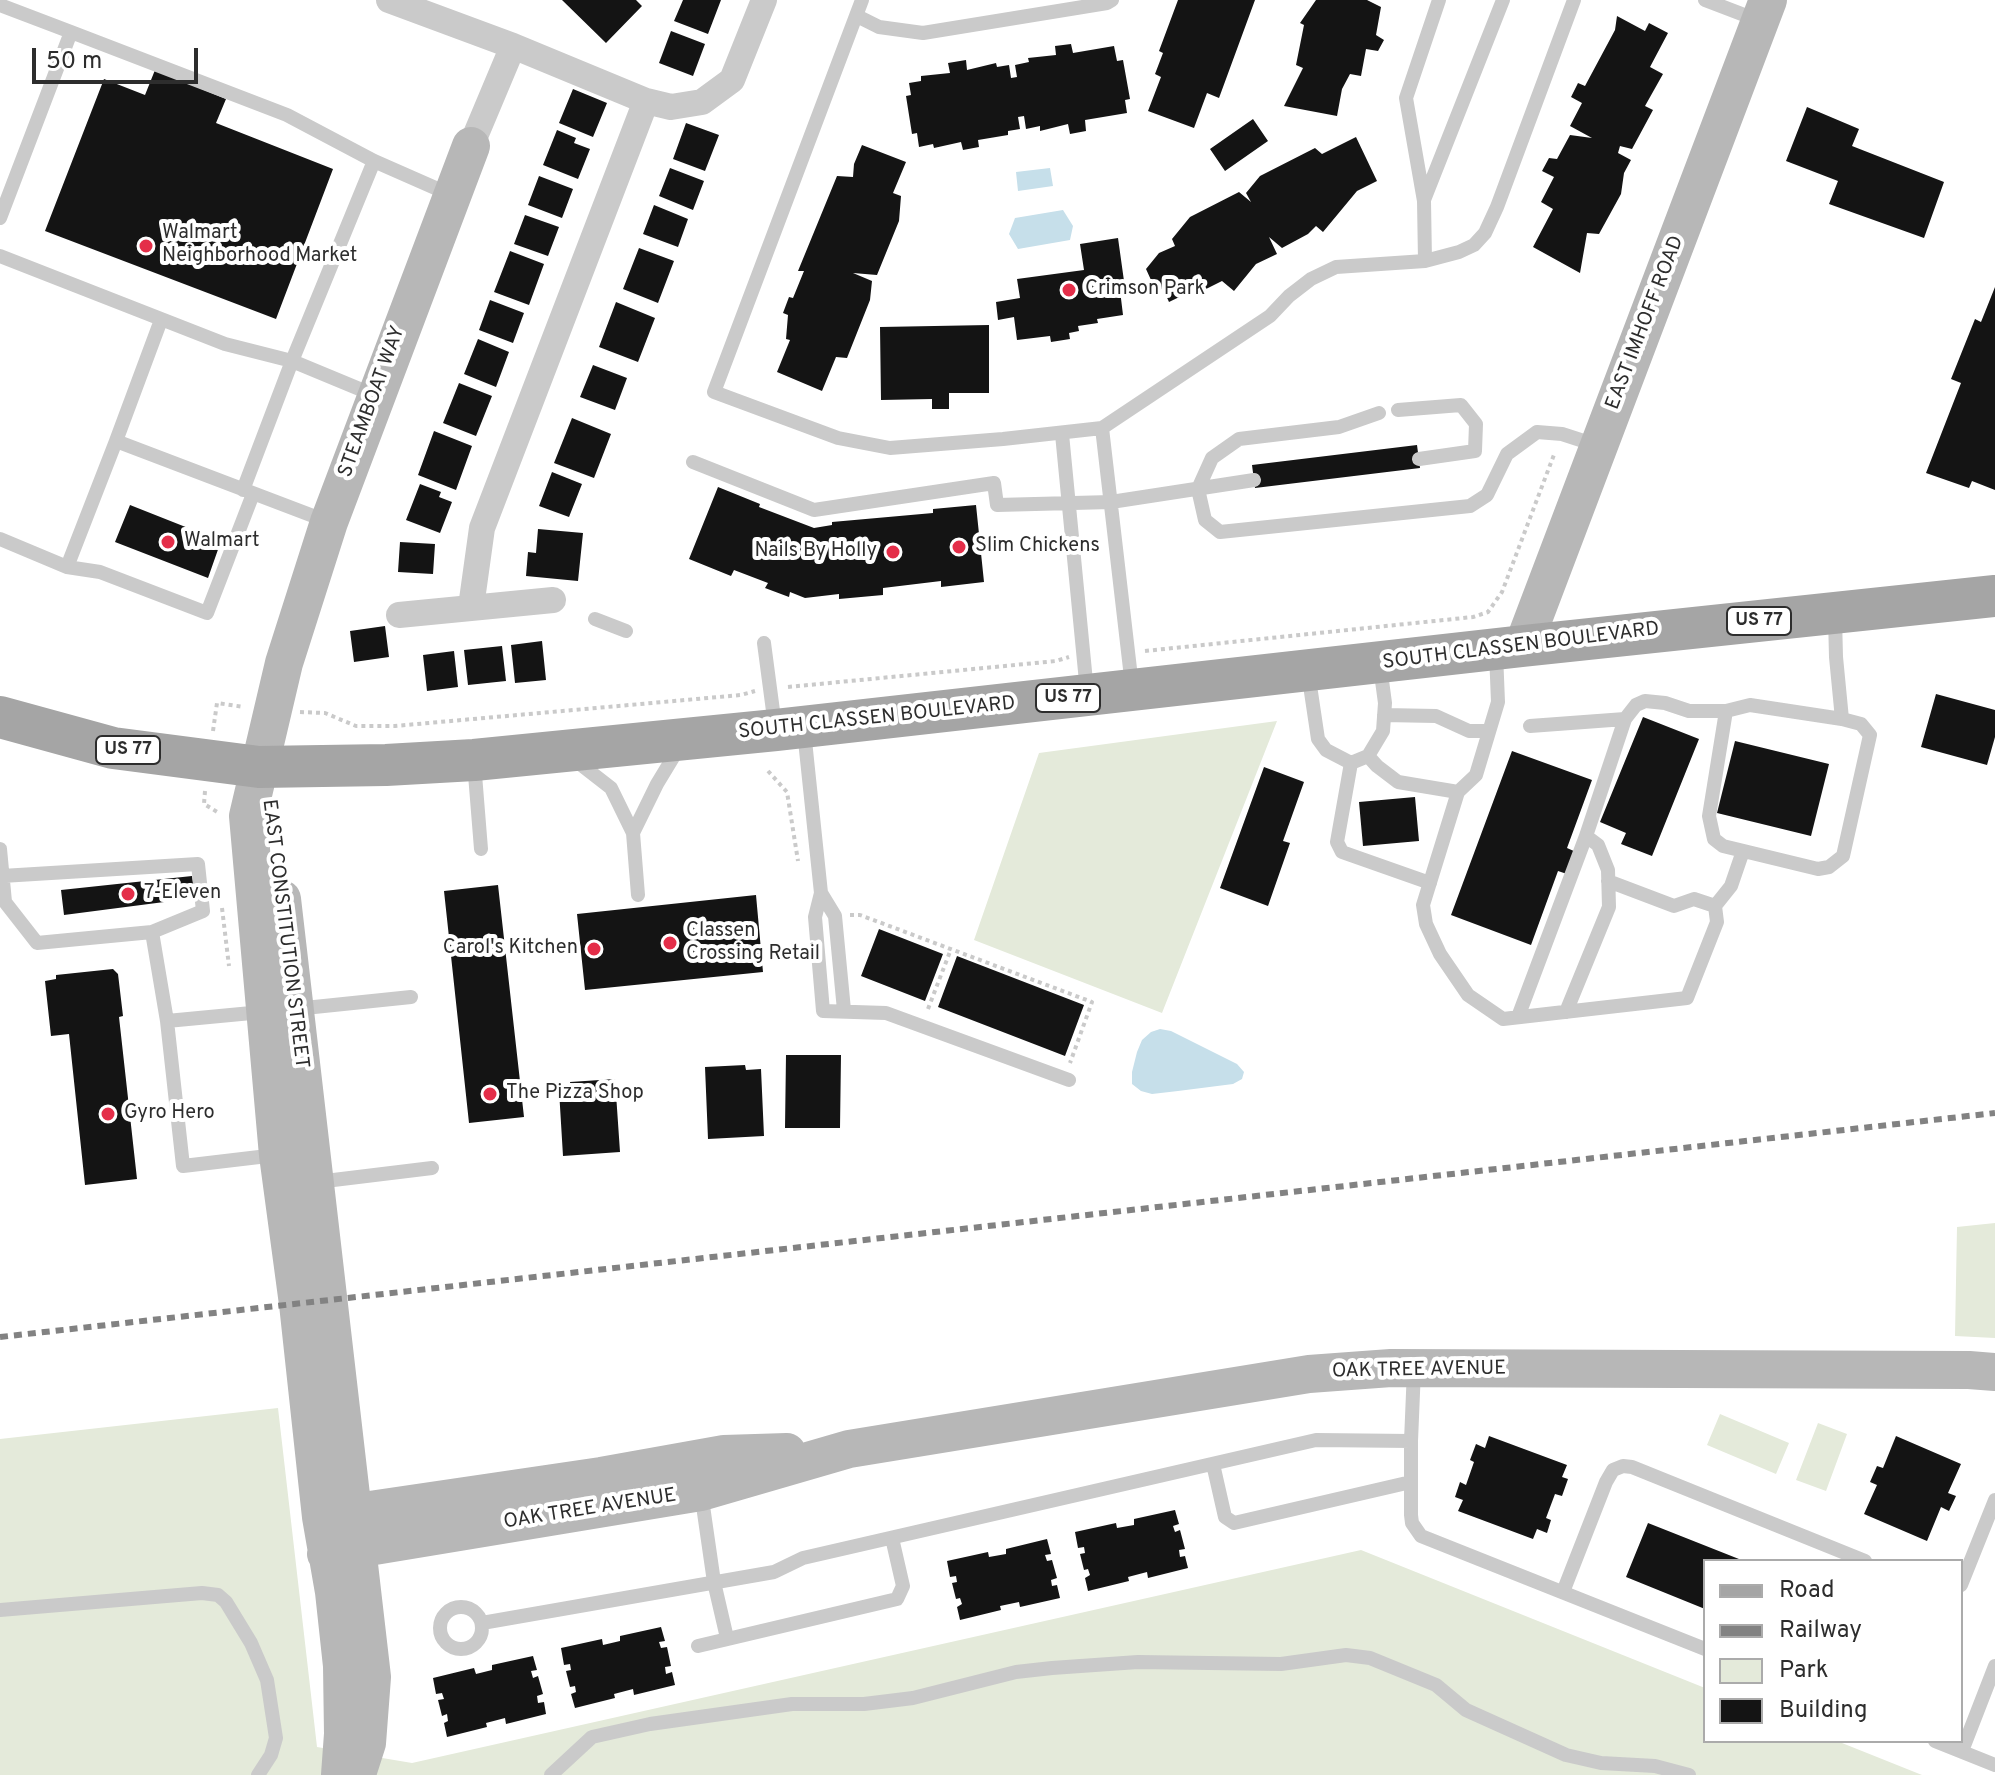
<!DOCTYPE html>
<html>
<head>
<meta charset="utf-8">
<style>
  body { margin:0 }
  #map { position:relative; width:1995px; height:1775px; overflow:hidden; background:#fff; font-family:Overpass,sans-serif }
  canvas { display:block }
  .legend { position:absolute; left:1703px; top:1559px; width:260px; height:184px; box-sizing:border-box; background:#fff; border:2px solid #ababab; margin:0; padding:10px 14px; list-style:none; font-size:24px; color:#2d2d2d }
  .legend li { display:flex; align-items:center; gap:16px; height:40px }
  .legend b { width:40px; border:2px solid #ababab }
  .scale { position:absolute; left:32px; top:48px; width:166px; height:36px; box-sizing:border-box; border:4px solid #2d2d2d; border-top:0; padding-left:10px; font-size:24px; line-height:28px; white-space:nowrap; color:#2d2d2d; -webkit-text-stroke:6px #fff; paint-order:stroke }
</style>
</head>
<body>
<div id="map">
<canvas width="1995" height="1775"></canvas>
<ul class="legend">
<li><b style="height:10px;background:#a5a5a5"></b>Road</li>
<li><b style="height:10px;background:#828282"></b>Railway</li>
<li><b style="height:22px;background:#e4eada"></b>Park</li>
<li><b style="height:22px;background:#141414"></b>Building</li>
</ul>
<div class="scale">50 m</div>
</div>
<script>
const context = document.querySelector('canvas').getContext('2d');
context.lineJoin = 'round';
function paint(path, color) { context.fillStyle = color; context.fill(path, 'evenodd'); }
const poly = rows => new Path2D(rows.map(r => 'M' + r).join(''));
function trace(path, color, width, dash) { context.strokeStyle = color; context.lineWidth = width; context.lineCap = dash ? 'butt' : 'round'; context.setLineDash(dash || []); context.stroke(path); }
function label(font, color, halo, rows, align = 'center') {
  context.font = font + ' Overpass,sans-serif'; context.lineWidth = 8; context.setLineDash([]); context.textBaseline = 'middle'; context.strokeStyle = halo; context.fillStyle = color; for (const [text, x, y, turn = 0] of rows) {
    context.save(); context.translate(x, y); context.rotate((+turn || 0) * Math.PI / 180); context.textAlign = isNaN(turn) ? turn : align; if (halo) context.strokeText(text, 0, 0); context.fillText(text, 0, 0); context.restore();
  }
}
const green = poly([
  [1277,721,1162,1013,974,940,1039,753],
  [1995,1223,1995,1338,1955,1336,1957,1227],
  [278,1408,317,1747,412,1763,1361,1550,1705,1688,1705,1741,1837,1741,1922,1775,0,1775,0,1439],
  [1720,1414,1789,1443,1776,1474,1707,1445],
  [1818,1423,1847,1434,1826,1491,1796,1480]
]);
const water = poly([
  [1050,168,1053,186,1018,191,1016,172],
  [1063,210,1073,226,1070,240,1018,249,1009,234,1015,218],
  [1160,1029,1171,1031,1237,1064,1244,1072,1242,1079,1233,1084,1178,1091,1152,1094,1141,1091,1132,1084,1132,1072,1137,1052,1142,1040,1151,1032]
]);
const building = poly([
  [562,0,636,0,642,6,606,43],
  [683,0,721,0,708,34,674,21],
  [1178,0,1255,0,1219,98,1207,93,1194,128,1148,111,1161,77,1155,74,1163,53,1159,51],
  [1316,0,1367,0,1381,7,1376,35,1384,40,1378,51,1366,49,1361,76,1350,74,1342,89,1337,116,1284,106,1303,68,1296,65,1304,25,1300,23],
  [1617,16,1645,31,1649,23,1668,33,1650,67,1663,74,1645,106,1653,110,1632,149,1620,146,1618,153,1631,160,1624,173,1621,194,1599,234,1587,233,1580,273,1533,247,1553,209,1541,202,1554,177,1542,171,1549,158,1557,159,1570,135,1592,138,1570,126,1582,103,1571,97,1578,83,1585,86,1615,30],
  [671,31,705,44,693,76,659,63],
  [1071,44,1073,53,1114,46,1117,61,1123,60,1130,99,1125,100,1127,113,1085,120,1086,131,1070,134,1068,124,1040,131,1040,126,1026,129,1024,116,1018,117,1020,129,1008,131,1008,135,978,140,979,147,963,150,961,142,934,148,933,144,919,147,917,133,912,134,906,96,911,95,909,83,921,81,921,76,950,73,948,63,966,60,967,70,996,63,997,67,1009,65,1011,78,1017,77,1015,65,1029,62,1028,58,1056,55,1055,46],
  [155,70,226,99,216,123,333,169,276,319,45,231,104,79,145,95],
  [573,89,607,103,593,137,559,123],
  [1807,107,1859,129,1852,146,1944,182,1924,238,1829,204,1838,181,1786,161],
  [1253,119,1268,141,1225,171,1210,149],
  [686,123,719,135,705,171,673,159],
  [557,130,576,138,574,143,590,149,578,179,543,165],
  [1356,137,1377,181,1357,191,1323,232,1316,226,1308,234,1282,248,1269,237,1277,254,1256,264,1234,291,1222,281,1204,290,1200,287,1169,302,1164,291,1151,280,1146,269,1159,253,1175,246,1172,239,1190,217,1239,192,1251,202,1246,193,1260,176,1315,148,1322,154],
  [862,145,906,162,893,193,901,196,899,221,877,275,853,273,872,281,870,300,847,358,836,357,822,391,777,372,790,340,786,339,788,315,783,313,789,297,793,298,804,271,798,271,837,176,853,177,854,164],
  [670,168,704,181,693,210,659,196],
  [539,176,573,189,562,218,528,205],
  [654,205,688,219,678,247,643,234],
  [525,215,559,227,548,256,514,244],
  [1118,238,1124,281,1119,282,1123,315,1097,319,1098,323,1078,326,1079,331,1069,333,1070,339,1051,342,1050,336,1017,340,1014,317,998,320,996,302,1020,298,1017,279,1084,270,1080,244],
  [639,248,674,261,658,303,623,289],
  [510,251,544,264,529,305,494,292],
  [1995,287,1995,490,1972,481,1969,488,1926,473,1961,383,1951,379,1975,319,1981,322],
  [490,300,524,313,513,343,479,330],
  [616,302,655,318,638,362,599,347],
  [989,325,989,393,949,393,949,409,932,409,932,399,881,400,880,327],
  [478,339,509,352,496,387,464,374],
  [593,365,627,378,615,410,580,397],
  [459,383,492,396,476,436,443,423],
  [572,418,611,434,594,478,554,463],
  [434,431,472,446,456,490,418,475],
  [1417,445,1420,468,1255,488,1252,465],
  [552,472,582,484,569,517,539,506],
  [420,484,441,492,439,497,452,502,440,533,406,520],
  [718,487,760,504,759,507,814,528,832,525,832,522,933,513,933,509,976,505,984,582,941,587,941,581,883,588,883,595,839,599,839,594,805,598,790,592,789,597,765,588,768,583,734,570,731,576,689,559],
  [130,505,221,541,208,578,115,542],
  [538,529,583,533,578,581,526,576,528,552,536,553],
  [400,542,435,544,433,574,398,572],
  [385,626,389,657,354,662,350,631],
  [542,641,546,680,515,683,511,645],
  [502,646,506,681,468,685,464,650],
  [454,651,458,687,427,691,423,655],
  [1936,694,1995,710,1995,737,1987,765,1921,747],
  [1643,717,1699,739,1652,856,1621,844,1626,833,1600,822],
  [1735,741,1829,764,1811,836,1717,813],
  [1512,751,1592,780,1567,848,1576,852,1567,874,1558,871,1531,945,1451,915],
  [1264,767,1304,782,1283,841,1290,843,1268,906,1220,888],
  [1415,797,1419,841,1363,846,1359,802],
  [192,876,195,898,64,915,61,890],
  [498,885,524,1117,469,1123,444,891],
  [756,895,763,972,585,990,577,914],
  [879,929,943,954,925,1001,861,976],
  [957,956,1084,1005,1065,1056,938,1007],
  [113,969,118,974,123,1016,119,1017,137,1179,85,1185,69,1034,51,1036,45,981,56,979,56,975],
  [786,1055,841,1055,840,1128,785,1128],
  [745,1065,746,1070,761,1069,764,1136,708,1139,705,1067],
  [615,1079,620,1152,563,1156,559,1090,571,1089,570,1082],
  [1489,1436,1567,1465,1562,1477,1568,1479,1562,1496,1555,1494,1546,1518,1551,1520,1547,1533,1537,1529,1533,1539,1458,1511,1463,1500,1455,1497,1460,1482,1466,1485,1474,1462,1470,1460,1476,1444,1485,1448],
  [1896,1436,1961,1464,1948,1493,1956,1496,1949,1511,1941,1507,1927,1541,1864,1514,1877,1485,1870,1482,1877,1466,1883,1468],
  [1175,1510,1179,1524,1173,1526,1175,1532,1180,1530,1185,1549,1179,1550,1180,1557,1185,1556,1188,1568,1148,1578,1147,1572,1128,1577,1129,1581,1088,1591,1085,1578,1090,1575,1088,1569,1084,1570,1080,1554,1085,1553,1084,1547,1078,1548,1075,1532,1116,1523,1117,1528,1134,1525,1134,1519],
  [1648,1523,1744,1561,1705,1561,1705,1609,1626,1577],
  [1047,1539,1051,1554,1045,1555,1047,1561,1052,1560,1057,1578,1051,1580,1052,1586,1057,1585,1060,1598,1020,1607,1019,1602,1000,1606,1001,1610,960,1620,957,1607,962,1604,960,1598,956,1599,952,1583,957,1582,956,1576,950,1577,947,1561,988,1552,989,1557,1006,1554,1006,1549],
  [661,1627,665,1641,659,1642,661,1648,667,1647,671,1666,665,1667,666,1674,672,1672,675,1685,634,1695,633,1689,614,1694,615,1698,575,1708,571,1694,576,1692,575,1686,570,1687,566,1671,571,1670,570,1664,564,1665,561,1648,602,1639,603,1645,620,1641,620,1636],
  [533,1656,537,1670,531,1671,533,1678,538,1676,543,1694,537,1696,538,1703,544,1702,546,1714,506,1724,505,1718,486,1723,487,1727,447,1737,444,1723,448,1721,447,1714,442,1716,438,1700,444,1699,442,1693,436,1694,433,1678,474,1668,476,1674,492,1670,492,1665]
]);
const path = poly([
  [1145,651,1473,617,1488,612,1502,592,1555,452],
  [788,687,1056,661,1069,657],
  [300,712,325,713,356,726,395,726,741,695,755,691],
  [213,731,217,703,244,707],
  [768,771,787,792,798,861],
  [205,791,204,804,219,813],
  [222,908,229,966],
  [850,915,860,915,1092,1002,1070,1063],
  [928,1009,951,949]
]);
const lane = poly([
  [862,0,714,392,838,438,890,448,1003,439,1102,428,1270,316,1289,296,1311,279,1336,267,1425,261,1459,252,1474,245,1485,233,1497,207,1574,0],
  [1705,0,1760,21],
  [0,5,71,32],
  [857,16,879,27,923,33,1107,3,1112,0],
  [1424,200,1503,0],
  [0,218,71,32,287,115,374,161,449,194],
  [0,256,225,344,292,361,374,395],
  [1425,261,1424,201,1406,98,1439,0],
  [1398,410,1461,405,1476,424,1475,451,1419,459],
  [1379,413,1339,427,1239,439,1212,458,1198,489,1205,520,1220,532,1470,506,1487,495,1507,454,1537,432,1562,434,1599,446],
  [1102,428,1132,686],
  [1062,434,1087,692],
  [116,441,161,320],
  [693,462,814,510,994,483,997,505,1111,502,1254,480],
  [243,490,292,361,374,161],
  [0,539,67,567,116,441,329,522],
  [67,567,100,572,207,613,253,494],
  [1835,617,1836,657,1842,719,1861,724,1870,735,1843,856,1829,867,1818,869,1723,846,1714,839,1709,816,1726,711,1750,705,1842,719],
  [595,619,626,631],
  [764,643,775,726],
  [1308,672,1318,739,1326,750,1351,763,1368,756,1383,731,1385,703,1380,666],
  [1384,715,1436,716,1469,731,1489,731],
  [1530,726,1625,719],
  [804,731,821,893,815,917,823,1011,886,1013,1069,1080],
  [1368,756,1377,766,1398,782,1458,792,1476,775,1498,702,1496,653],
  [575,760,611,788,633,833,638,895],
  [474,762,481,849],
  [1351,763,1337,842,1342,852,1430,883],
  [1458,792,1423,905,1426,924,1440,954,1468,995,1503,1019,1687,998,1717,922,1715,906,1731,886,1743,851],
  [633,833,657,784,680,746],
  [0,849,5,902,37,943,152,932,167,1021,183,1166,276,1155],
  [2,876,198,864,203,911,152,932],
  [1608,881,1674,906,1694,899,1715,906],
  [821,893,835,916,844,1010],
  [295,1009,411,997],
  [1566,1012,1609,907,1608,870,1598,845,1586,836,1625,719,1636,705,1645,701,1665,703,1689,711,1726,711],
  [1518,1017,1586,836],
  [167,1021,262,1012],
  [317,1182,432,1168],
  [1411,1441,1414,1369],
  [1213,1464,1225,1517,1234,1523,1411,1482],
  [701,1492,714,1582,727,1638],
  [1961,1585,1995,1500],
  [1563,1592,1606,1482,1613,1470,1623,1466,1632,1467,1865,1561],
  '440 1628a21 21 0 1 1 42 0a21 21 0 1 1-42 0Z',
  [0,1610,202,1593,218,1595,226,1602,251,1643,267,1680,276,1738,271,1755,258,1775],
  [482,1623,774,1572,803,1558,1316,1440,1411,1441,1411,1515,1412,1523,1421,1536,1705,1649],
  [698,1646,897,1599,903,1586,892,1538],
  [1935,1741,1995,1765],
  [1962,1751,1995,1666],
  [551,1775,592,1737,650,1724,792,1704,864,1704,913,1698,1016,1672,1052,1668,1138,1662,1281,1664,1346,1655,1370,1658,1436,1685,1466,1710,1566,1755,1601,1763,1655,1766,1689,1775]
]);
const street = poly([
  [389,0,513,46,646,101,671,107,702,102,732,80,764,0],
  [471,146,513,46],
  [471,607,482,528,646,101],
  [399,615,553,600]
]);
const secondary = poly([
  [1523,646,1768,0],
  [282,899,372,1677,367,1743,358,1771],
  [329,1516,601,1476,724,1454,787,1452],
  [326,1554,701,1492,849,1449,1309,1374,1391,1368,1969,1370,1995,1372],
  [340,1775,343,1734,342,1666,334,1592,321,1517,298,1304,278,1155,248,816,284,663,329,522,471,146]
]);
const primary = poly([
  [0,717,113,748,259,767,386,765,474,760,776,730,1523,646,1995,596]
]);
const rail = poly([
  [0,1337,1995,1113]
]);
const markers = [
  [146,246,8,"#e42e49"],
  [1069,290,8,"#e42e49"],
  [168,542,8,"#e42e49"],
  [959,547,8,"#e42e49"],
  [893,552,8,"#e42e49"],
  [128,894,8,"#e42e49"],
  [670,943,8,"#e42e49"],
  [594,949,8,"#e42e49"],
  [490,1094,8,"#e42e49"],
  [108,1114,8,"#e42e49"]
];
const shields = [
  [1759,621,64],
  [1068,698,64],
  [128,750,64]
];
const shieldNames = [
  ["US 77",1759,621],
  ["US 77",1068,698],
  ["US 77",128,750]
];
const poiNames = [
  ["Walmart",162,234],
  ["Neighborhood Market",162,257],
  ["Crimson Park",1085,290],
  ["Walmart",184,542],
  ["Slim Chickens",975,547],
  ["Nails By Holly",877,552,"right"],
  ["7-Eleven",144,894],
  ["Classen",686,932],
  ["Crossing Retail",686,955],
  ["Carol's Kitchen",578,949,"right"],
  ["The Pizza Shop",506,1094],
  ["Gyro Hero",124,1114]
];
const streetNames = [
  ["EAST IMHOFF ROAD",1646,323,-69],
  ["STEAMBOAT WAY",373,402,-70],
  ["SOUTH CLASSEN BOULEVARD",1521,647,-7],
  ["SOUTH CLASSEN BOULEVARD",877,719,-6],
  ["EAST CONSTITUTION STREET",284,934,83],
  ["OAK TREE AVENUE",1419,1371,-1],
  ["OAK TREE AVENUE",590,1510,-9]
];
paint(green, '#e4eada');
paint(water, '#c6dfea');
paint(building, '#141414');
trace(path, '#cacaca', 4, [4, 4]);
trace(lane, '#cacaca', 14);
trace(street, '#cacaca', 26);
trace(secondary, '#b7b7b7', 38);
trace(primary, '#a5a5a5', 42);
trace(rail, '#828282', 6, [8, 6]);
for (const [x, y, r, color] of markers) { const dot = new Path2D(); dot.arc(x, y, r, 0, 2 * Math.PI); context.fillStyle = color; context.fill(dot); trace(dot, '#fff', 3); }
for (const [x, y, w] of shields) { const box = new Path2D(); box.roundRect(x - w / 2, y - 14, w, 28, 6); context.fillStyle = '#fff'; context.fill(box); trace(box, '#2d2d2d', 2); }
label('bold 18px', '#2d2d2d', null, shieldNames);
label('20px', '#2d2d2d', '#fff', poiNames, 'left');
label('20px', '#2d2d2d', '#fff', streetNames);
</script>
</body>
</html>
